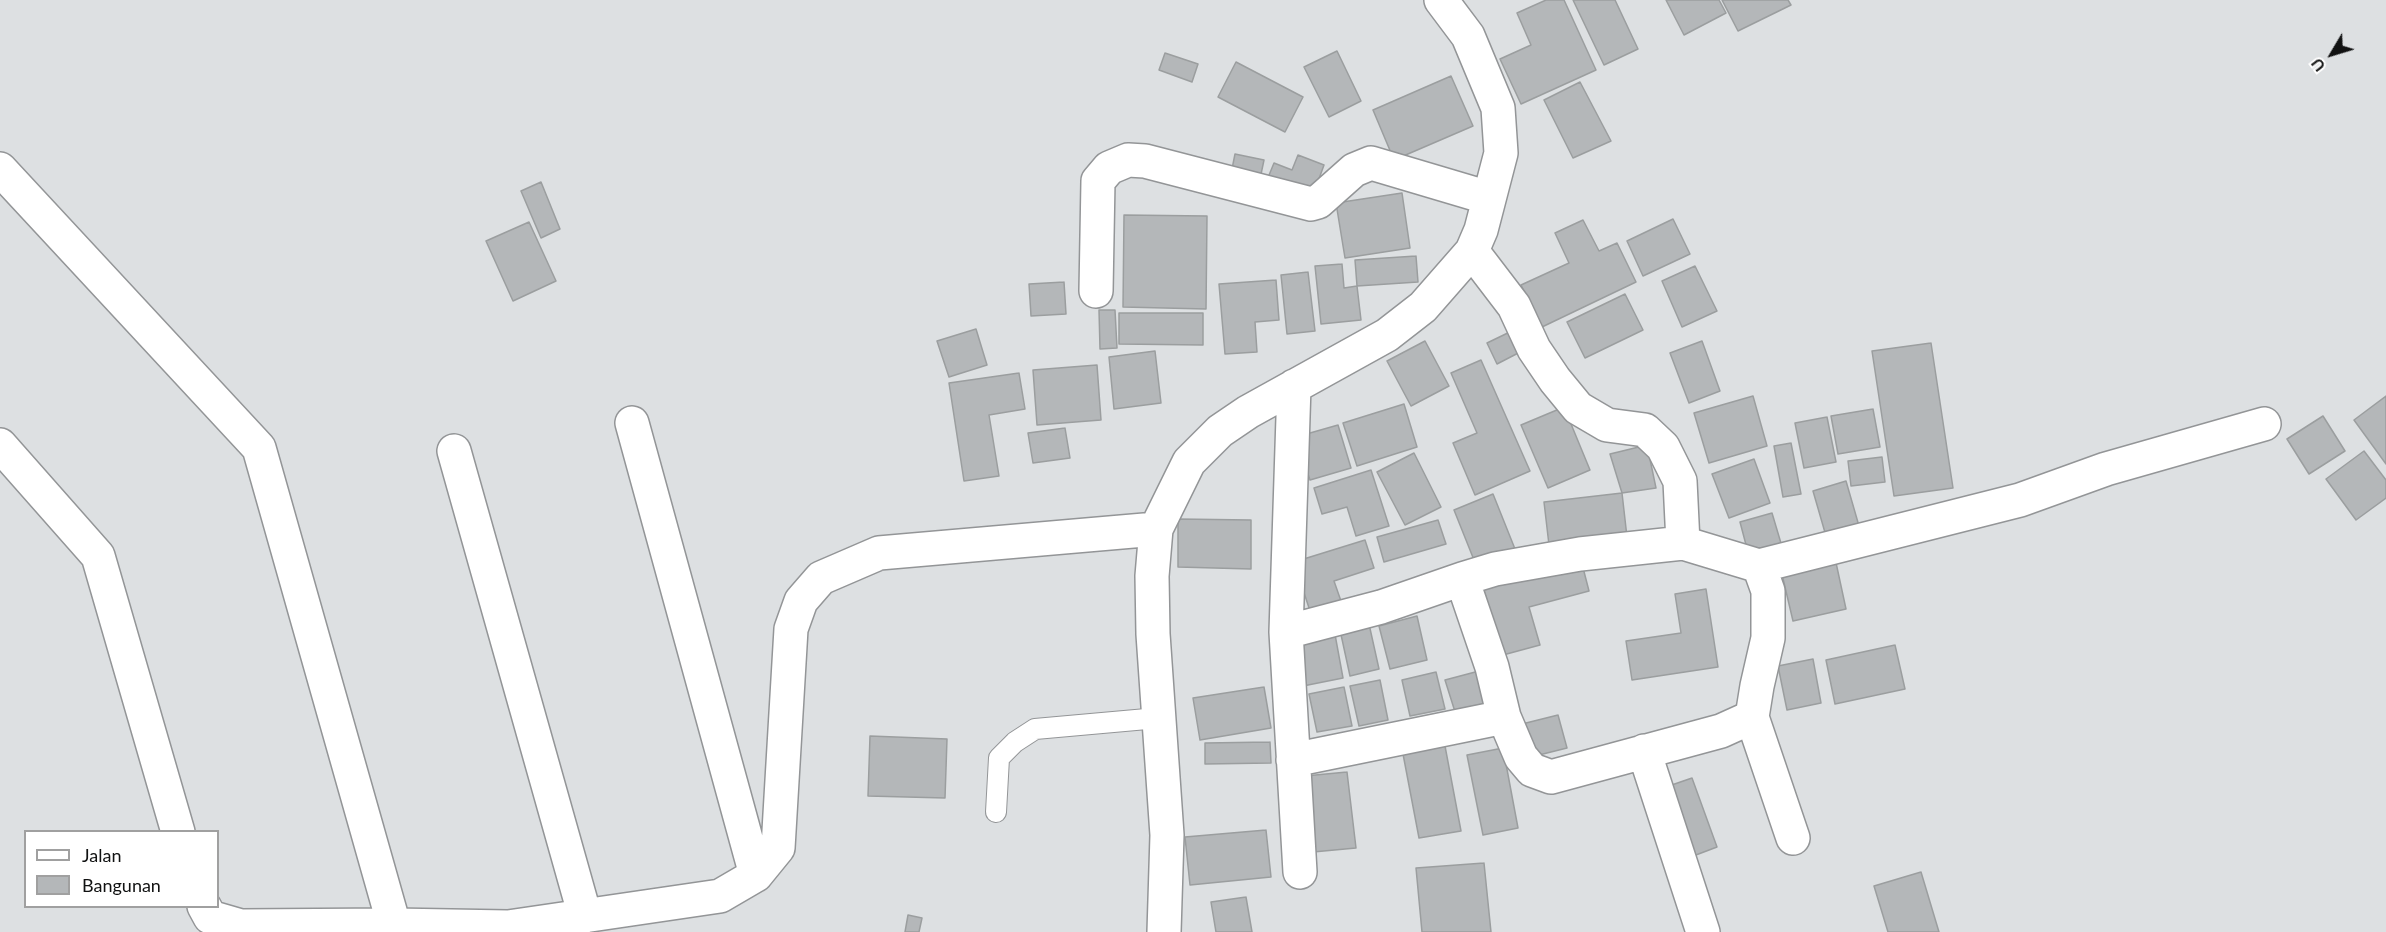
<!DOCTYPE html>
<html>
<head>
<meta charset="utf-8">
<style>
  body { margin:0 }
  #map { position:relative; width:2386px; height:932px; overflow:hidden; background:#dde0e2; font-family:Lato,sans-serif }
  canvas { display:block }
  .legend { position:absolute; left:24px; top:830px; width:195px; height:78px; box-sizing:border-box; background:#fff; border:2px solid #a0a0a0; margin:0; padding:8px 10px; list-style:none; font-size:18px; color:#111212 }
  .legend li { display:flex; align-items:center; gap:12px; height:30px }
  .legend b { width:30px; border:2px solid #a0a0a0 }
  .north { position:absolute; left:2302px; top:24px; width:60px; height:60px; -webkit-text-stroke:4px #fff; paint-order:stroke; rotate:232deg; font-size:16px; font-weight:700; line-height:24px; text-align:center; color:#111212 }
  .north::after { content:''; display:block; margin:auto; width:21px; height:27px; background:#111212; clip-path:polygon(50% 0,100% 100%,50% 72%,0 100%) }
</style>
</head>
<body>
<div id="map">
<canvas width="2386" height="932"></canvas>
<ul class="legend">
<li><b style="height:8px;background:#fff"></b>Jalan</li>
<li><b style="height:16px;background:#b4b7b9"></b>Bangunan</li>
</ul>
<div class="north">U</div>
</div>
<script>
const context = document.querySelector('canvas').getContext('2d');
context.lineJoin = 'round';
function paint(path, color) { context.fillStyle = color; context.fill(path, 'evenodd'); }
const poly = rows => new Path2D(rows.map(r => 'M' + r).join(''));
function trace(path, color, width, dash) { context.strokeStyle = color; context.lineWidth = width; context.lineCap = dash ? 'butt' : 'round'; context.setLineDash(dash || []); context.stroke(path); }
const building = poly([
  [1546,0,1564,0,1596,70,1521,104,1500,59,1531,45,1517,13,1546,0],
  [1573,0,1615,0,1638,49,1604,65,1573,0],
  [1666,0,1719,0,1726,13,1684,35,1666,0],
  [1722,0,1788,0,1791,5,1738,31,1722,0],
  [1337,51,1361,101,1329,117,1304,67,1337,51],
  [1165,53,1198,64,1192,82,1159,70,1165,53],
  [1236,62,1303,97,1285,132,1218,97,1236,62],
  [1451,76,1473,126,1394,160,1373,110,1451,76],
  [1580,82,1611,141,1573,158,1544,100,1580,82],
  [1235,154,1264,160,1260,179,1231,174,1235,154],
  [1298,155,1324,165,1312,198,1267,180,1274,163,1292,170,1298,155],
  [541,182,560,229,541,238,521,191,541,182],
  [1402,193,1410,248,1345,258,1336,203,1402,193],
  [1124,215,1207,216,1206,309,1123,307,1124,215],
  [1673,219,1690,254,1643,276,1627,241,1673,219],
  [1583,220,1599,251,1617,243,1636,282,1542,327,1521,285,1569,263,1555,233,1583,220],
  [529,222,556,281,513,301,486,241,529,222],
  [1416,256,1418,282,1357,286,1355,260,1416,256],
  [1342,264,1344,288,1357,286,1361,320,1321,324,1315,266,1342,264],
  [1695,266,1717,311,1682,327,1662,281,1695,266],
  [1308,272,1315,331,1287,334,1281,275,1308,272],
  [1276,280,1279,320,1255,322,1257,352,1225,354,1219,284,1276,280],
  [1064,282,1066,314,1031,316,1029,284,1064,282],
  [1625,294,1643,330,1585,358,1567,322,1625,294],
  [1099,310,1115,310,1117,348,1100,349,1099,310],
  [1119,313,1203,313,1203,345,1119,344,1119,313],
  [976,329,987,365,949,377,937,341,976,329],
  [1516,329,1526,349,1497,364,1487,343,1516,329],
  [1425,341,1449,386,1411,406,1387,361,1425,341],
  [1702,341,1720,391,1689,403,1670,353,1702,341],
  [1931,343,1953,488,1894,496,1872,351,1931,343],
  [1155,351,1161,403,1114,409,1109,357,1155,351],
  [1481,360,1530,471,1475,495,1453,443,1477,433,1451,373,1481,360],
  [1097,365,1101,420,1037,425,1033,370,1097,365],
  [1019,373,1025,409,989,415,999,476,964,481,949,383,1019,373],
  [1753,396,1767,446,1709,463,1694,413,1753,396],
  [2386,396,2386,464,2354,420,2386,396],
  [1404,404,1417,447,1357,466,1343,423,1404,404],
  [1564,407,1590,470,1548,488,1521,425,1564,407],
  [1873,409,1880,447,1838,454,1831,416,1873,409],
  [2323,416,2345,451,2309,474,2287,439,2323,416],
  [1827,417,1836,462,1804,468,1795,423,1827,417],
  [1338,425,1351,468,1310,480,1296,437,1338,425],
  [1065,428,1070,458,1033,463,1028,433,1065,428],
  [1791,443,1801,494,1783,497,1774,446,1791,443],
  [1647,445,1656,488,1622,493,1610,454,1647,445],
  [2364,451,2386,480,2386,498,2356,520,2326,479,2364,451],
  [1414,453,1441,507,1405,525,1377,472,1414,453],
  [1882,457,1885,482,1851,486,1848,461,1882,457],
  [1754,459,1770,503,1729,518,1712,474,1754,459],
  [1371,470,1389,526,1356,536,1347,507,1322,514,1314,488,1371,470],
  [1846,481,1859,526,1826,536,1813,491,1846,481],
  [1622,493,1627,537,1549,545,1544,502,1622,493],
  [1493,494,1515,549,1476,565,1454,510,1493,494],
  [1772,513,1783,550,1750,560,1740,522,1772,513],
  [1178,519,1251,520,1251,569,1178,567,1178,519],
  [1438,520,1446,544,1384,562,1377,537,1438,520],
  [1365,540,1374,568,1334,581,1342,604,1311,614,1294,562,1365,540],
  [1835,558,1846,609,1793,621,1781,570,1835,558],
  [1581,560,1589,591,1529,607,1540,645,1503,655,1483,587,1581,560],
  [1706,589,1718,667,1632,680,1626,641,1681,633,1675,594,1706,589],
  [1417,616,1427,660,1390,669,1379,626,1417,616],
  [1369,624,1379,669,1350,676,1340,630,1369,624],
  [1334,629,1343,678,1303,686,1293,636,1334,629],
  [1895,645,1905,689,1835,704,1826,660,1895,645],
  [1813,659,1821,703,1787,710,1778,666,1813,659],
  [1479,671,1489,706,1456,715,1445,680,1479,671],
  [1436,672,1445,709,1410,716,1402,680,1436,672],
  [1380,680,1388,720,1359,726,1350,686,1380,680],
  [1264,687,1271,728,1200,740,1193,698,1264,687],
  [1344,687,1352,726,1317,732,1309,694,1344,687],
  [1558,715,1567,748,1527,758,1518,725,1558,715],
  [870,736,947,739,945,798,868,796,870,736],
  [1270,742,1271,763,1205,764,1205,743,1270,742],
  [1445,746,1461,831,1419,838,1403,754,1445,746],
  [1503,748,1518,828,1483,835,1467,755,1503,748],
  [1347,772,1356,848,1313,852,1305,776,1347,772],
  [1692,778,1717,847,1688,858,1663,788,1692,778],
  [1266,830,1271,877,1190,885,1185,837,1266,830],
  [1484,863,1491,932,1422,932,1416,868,1484,863],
  [1921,872,1939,932,1888,932,1874,886,1921,872],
  [1246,897,1252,932,1216,932,1211,902,1246,897],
  [908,915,922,918,919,932,905,932,908,915]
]);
const lane = poly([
  [996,812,999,758,1015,742,1035,729,1158,718]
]);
const street = poly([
  [0,169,259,448,394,925],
  [1472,251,1514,306,1534,349,1555,380,1578,408,1607,425,1645,430,1663,447,1680,481,1683,543],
  [1096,291,1098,181,1109,168,1128,160,1145,161,1311,204,1318,202,1354,170,1371,163,1489,198],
  [1294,386,1286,632,1300,872],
  [632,423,756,875],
  [0,445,98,556,178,832],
  [454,451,585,916],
  [1286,632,1381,607,1462,579],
  [1504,717,1521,757,1532,770,1551,777,1721,731,1752,717,1757,686,1768,638,1768,591,1759,566],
  [1752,717,1793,838],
  [1644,751,1703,932],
  [1293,760,1504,717,1492,667,1462,579,1495,569,1580,554,1683,543,1759,566,2020,500,2106,469,2264,424],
  [204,906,210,917,241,926,394,925,508,927,720,896,756,875,778,848,791,629,801,601,821,578,879,553,1156,529],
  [1164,932,1167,835,1153,634,1152,576,1156,529,1189,462,1220,431,1248,412,1387,335,1423,307,1472,251,1481,230,1501,153,1498,108,1468,36,1441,0]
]);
paint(building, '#b4b7b9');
trace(building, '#9b9e9f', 1.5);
trace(lane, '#939597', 22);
trace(street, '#939597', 36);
trace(lane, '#fff', 20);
trace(street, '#fff', 33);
</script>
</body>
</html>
